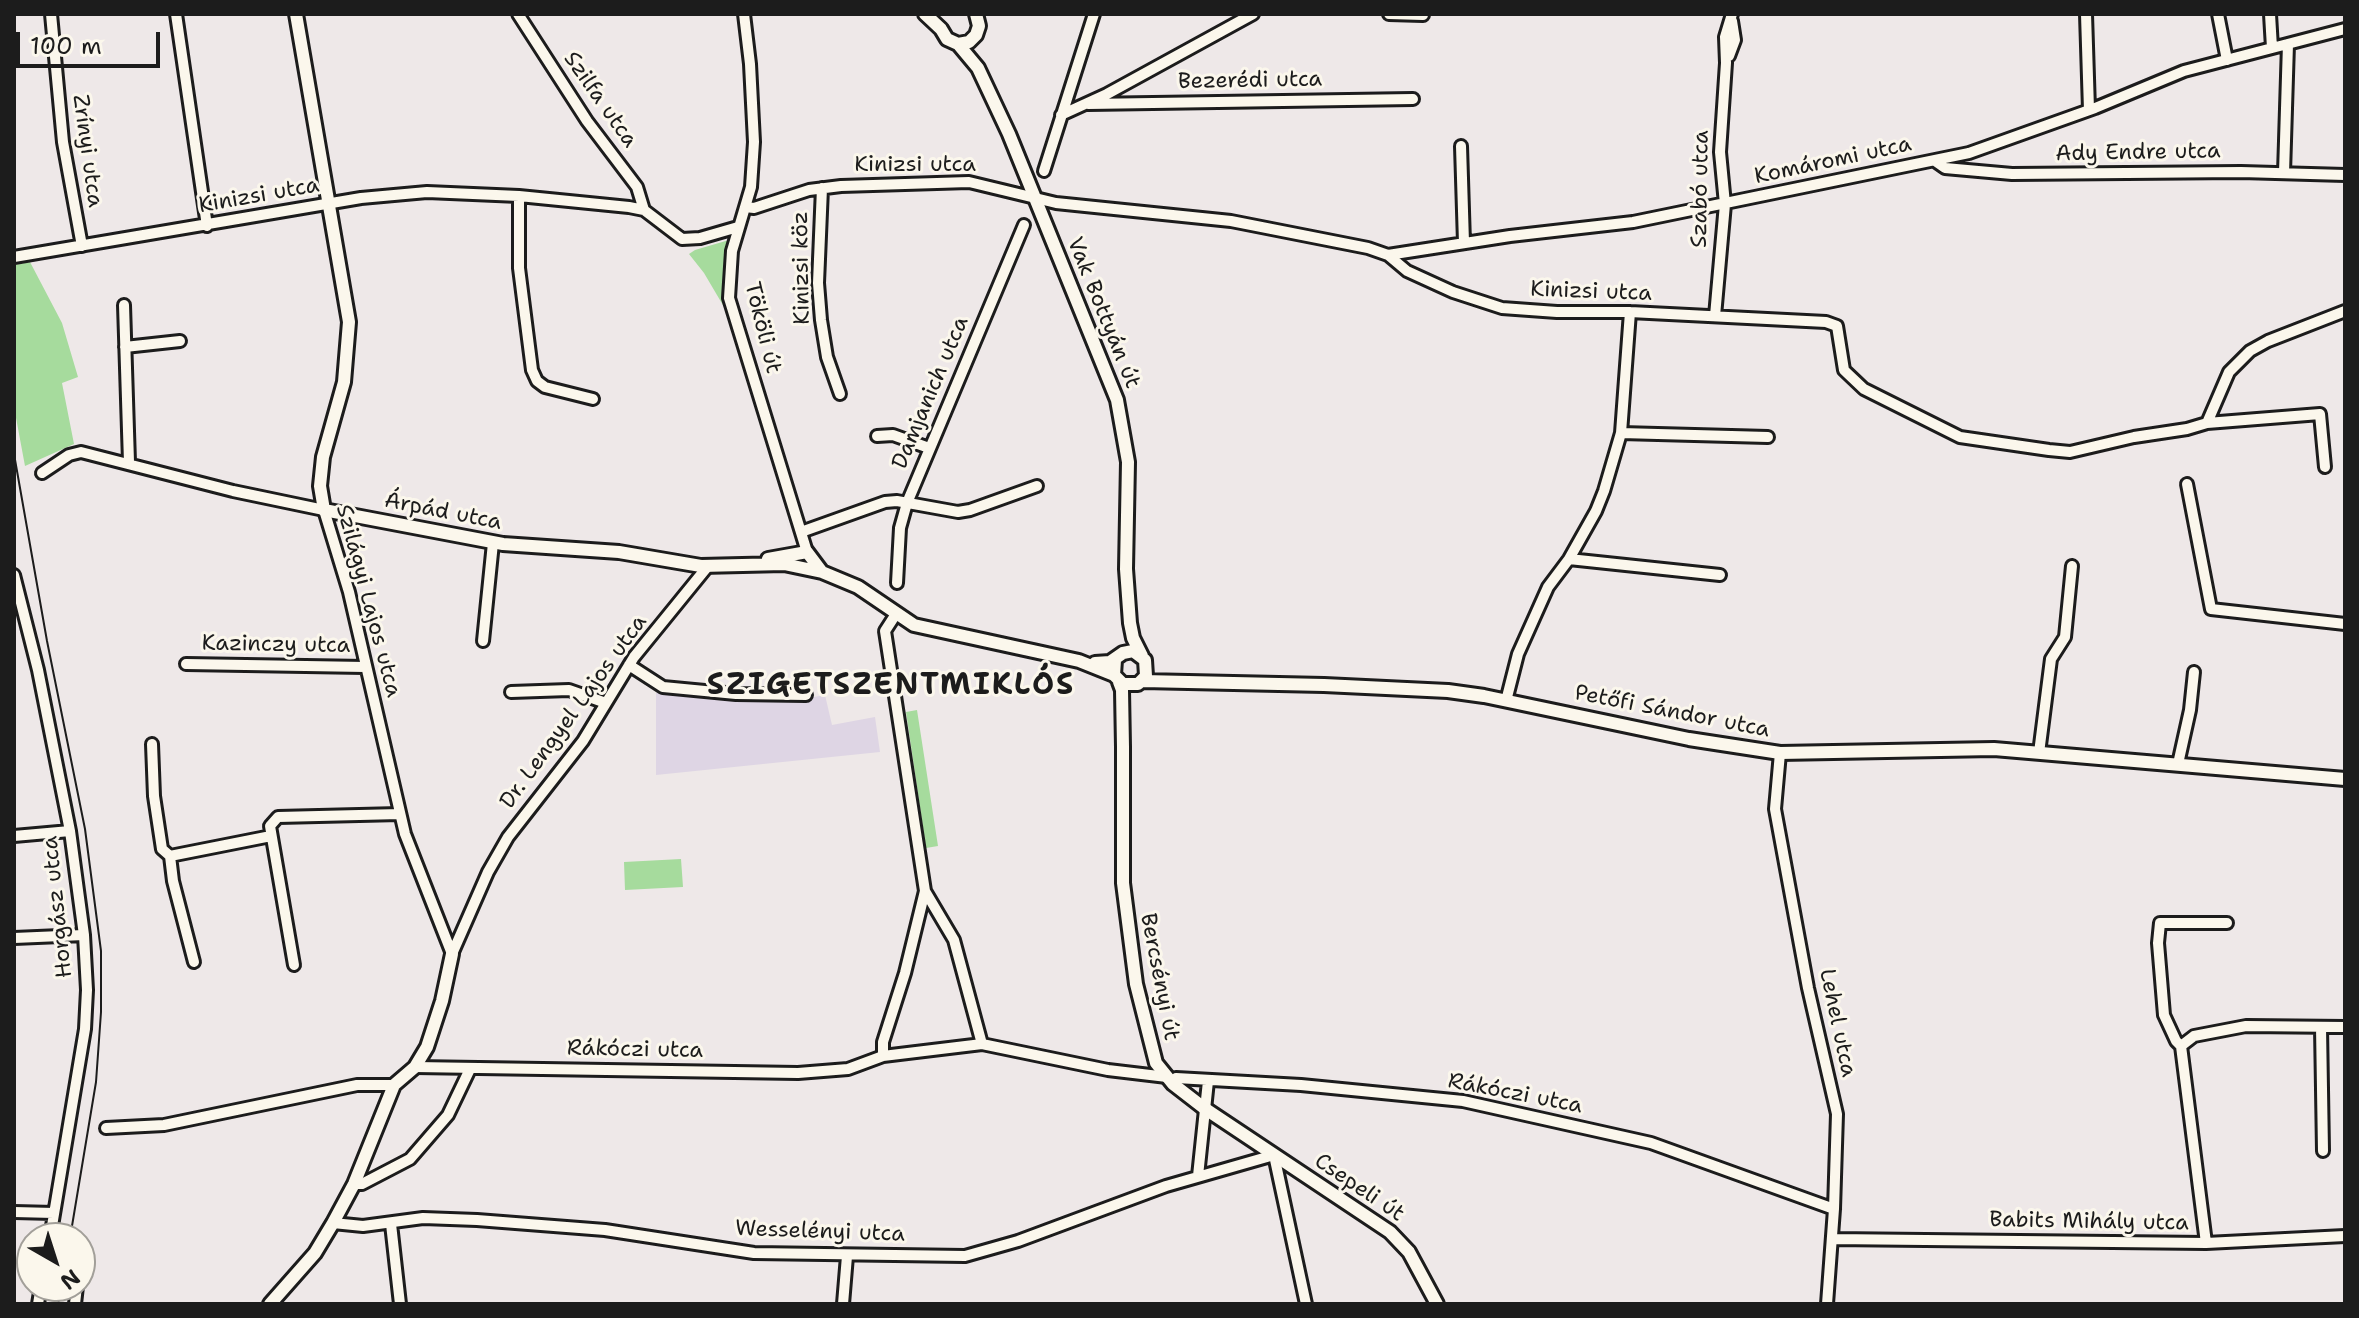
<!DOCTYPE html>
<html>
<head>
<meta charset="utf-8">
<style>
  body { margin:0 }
  #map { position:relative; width:2359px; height:1318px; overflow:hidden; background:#eee8e8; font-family:"Shantell Sans",sans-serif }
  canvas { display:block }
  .frame { position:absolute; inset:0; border:16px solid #1c1c1c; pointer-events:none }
  .north { position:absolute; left:16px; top:1222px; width:80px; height:80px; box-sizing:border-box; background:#fbf7ec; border:2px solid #a29f99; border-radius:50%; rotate:141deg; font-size:22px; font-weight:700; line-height:32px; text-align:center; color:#1c1c1c }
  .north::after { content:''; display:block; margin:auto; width:28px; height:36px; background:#1c1c1c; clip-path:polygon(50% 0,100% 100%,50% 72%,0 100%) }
  .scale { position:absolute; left:16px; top:32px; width:144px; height:36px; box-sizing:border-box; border:4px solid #1c1c1c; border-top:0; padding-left:10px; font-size:24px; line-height:28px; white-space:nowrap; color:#1c1c1c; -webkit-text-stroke:6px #fbf7ec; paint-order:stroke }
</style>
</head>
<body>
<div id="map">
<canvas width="2359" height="1318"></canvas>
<div class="frame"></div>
<div class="north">N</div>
<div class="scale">100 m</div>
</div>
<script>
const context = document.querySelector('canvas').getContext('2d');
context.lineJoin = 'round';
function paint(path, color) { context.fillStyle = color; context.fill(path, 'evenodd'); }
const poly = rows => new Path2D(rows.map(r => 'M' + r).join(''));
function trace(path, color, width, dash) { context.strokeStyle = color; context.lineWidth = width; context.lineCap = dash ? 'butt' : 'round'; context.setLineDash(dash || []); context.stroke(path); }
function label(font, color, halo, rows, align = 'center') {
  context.font = font + ' "Shantell Sans",sans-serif'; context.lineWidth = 6; context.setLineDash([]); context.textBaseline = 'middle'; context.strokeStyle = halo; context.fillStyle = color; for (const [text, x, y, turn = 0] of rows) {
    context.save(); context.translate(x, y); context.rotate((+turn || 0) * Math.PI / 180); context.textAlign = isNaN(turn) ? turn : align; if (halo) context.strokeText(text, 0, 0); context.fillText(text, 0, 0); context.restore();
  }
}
const built = poly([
  [656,693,787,702,825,695,832,725,875,717,880,752,656,775]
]);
const green = poly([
  [729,240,723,291,727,312,704,273,689,254,695,250],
  [30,262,62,323,78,377,62,383,74,444,25,466,14,407,14,265],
  [917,710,938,846,926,848,906,712],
  [681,859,683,887,625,890,624,862]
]);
const minor = poly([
  [51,14,63,142,82,246],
  [176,14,207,226],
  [518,14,587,121,637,187,644,210],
  [744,14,750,64,754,142,751,187,732,251,729,298,807,552],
  [1389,14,1423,15],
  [2086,14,2089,110],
  [2218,14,2227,60],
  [2270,14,2272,48],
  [1729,56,1735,40,1732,21],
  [1088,104,1413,99],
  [1061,115,1107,94,1253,14],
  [1461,146,1464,243],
  [1935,161,1945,168,2012,174,2241,172,2345,175],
  [1044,171,1094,14],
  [2284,173,2288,44],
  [822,188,818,283,821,320,827,357,840,394],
  [519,196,519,268,532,370,537,381,545,387,593,399],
  [745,207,754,208,809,190,841,186,969,182,1056,203,1231,221,1368,248,1388,255,1407,271,1453,292,1502,308,1557,312,1630,312,1826,322,1837,326,1844,370,1864,389,1960,437,2049,450,2070,452,2134,437,2187,429,2207,423,2229,372,2250,351,2268,341,2345,311],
  [1388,255,1510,236,1633,222,1969,153,2095,108,2184,71,2345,29],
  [14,257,361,198,427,192,519,196,629,207,644,210,682,239,700,238,738,227],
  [124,305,129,462],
  [1715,316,1725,204,1720,152,1726,63,1725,37,1732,14],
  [125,347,180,341],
  [2207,423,2320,414,2325,467],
  [1621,433,1768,437],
  [877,436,893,435,929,448],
  [42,473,69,455,81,452,233,491,324,510,349,592,405,834,452,954],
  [2187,484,2211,609,2345,624],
  [801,532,885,502,897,501,958,512,970,510,1037,486],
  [1569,559,1720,575],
  [14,575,38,670,70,831,84,935,87,990,85,1029,50,1238],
  [897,583,900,528,907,503,1024,225],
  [896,614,885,631,925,891,954,940,982,1044],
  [483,641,493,543],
  [186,664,365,667],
  [629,665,663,687,736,694,806,695],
  [511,692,569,690,606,703],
  [1506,701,1518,654,1548,587,1569,559,1596,511,1604,491,1621,433,1630,312],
  [152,744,154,796,162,849,170,856,173,881,194,962],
  [1780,753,1775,809,1808,988,1837,1114,1834,1209,1827,1304],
  [2039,753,2051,659,2065,637,2072,566],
  [2178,764,2190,710,2194,672],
  [14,836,70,831],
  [170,856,271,836],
  [14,938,84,935],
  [452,954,488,872,508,837,583,741,634,657,708,566],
  [294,965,270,826,278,817,400,814],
  [2321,1027,2323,1151],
  [2181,1046,2176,1041,2164,1015,2158,943,2160,923,2227,923],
  [883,1056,883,1042,905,973,925,891],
  [415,1067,798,1073,848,1069,883,1056,982,1044,1108,1070,1167,1077],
  [1176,1078,1301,1085,1463,1101,1651,1143,1834,1209],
  [106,1128,164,1125,357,1085,394,1085],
  [1198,1176,1208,1081],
  [354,1184,362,1184,410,1159,448,1115,470,1069],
  [14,1212,54,1213],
  [333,1223,363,1226,423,1218,477,1220,605,1230,754,1253,965,1256,1018,1241,1166,1186,1274,1155,1306,1304],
  [391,1224,400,1304],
  [1832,1239,2206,1243,2345,1236],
  [2206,1243,2181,1046,2194,1036,2246,1026,2345,1027],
  [38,1304,41,1286],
  [75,1304,77,1286],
  [843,1304,847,1256]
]);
const tertiary = poly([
  [296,14,349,322,344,382,323,457,320,486,324,510,503,544,619,552,701,566,784,564,822,572,858,587,914,625,1079,661,1114,675],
  [925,14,941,29,947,39,958,44,969,42,976,35,979,26,976,14],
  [958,44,978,68,1009,134,1117,400,1128,462,1126,569,1130,623,1133,638,1142,656],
  [768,559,807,552,822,572],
  [1095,663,1110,662,1123,653,1133,651,1145,660,1146,676,1138,684,1123,684,1114,675,1115,660],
  [1143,681,1324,685,1448,691,1484,696,1689,739,1780,753,1994,749,2345,779],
  [1119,682,1122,690,1123,747,1123,883,1136,984,1156,1063,1173,1084,1204,1108,1390,1232,1409,1252,1437,1304],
  [270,1304,315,1253,333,1223,354,1184,394,1085,415,1067,427,1047,442,1001,452,954]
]);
const tram = poly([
  [14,454,47,641,85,829,101,951,101,1012,96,1082,70,1238],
  [58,1304,61,1286]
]);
const streetNames = [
  ["Bezerédi utca",1250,81,-1],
  ["Szilfa utca",600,100,55],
  ["Zrínyi utca",87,151,82],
  ["Ady Endre utca",2138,153,-1],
  ["Komáromi utca",1833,161,-12],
  ["Kinizsi utca",915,165],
  ["Szabó utca",1701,189,-89],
  ["Kinizsi utca",259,196,-10],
  ["Kinizsi köz",802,268,-91],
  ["Kinizsi utca",1591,292,2],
  ["Vak Bottyán út",1103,313,68],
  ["Tököli út",762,328,76],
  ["Damjanich utca",931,393,-67],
  ["Árpád utca",443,512,11],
  ["Szilágyi Lajos utca",368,601,75],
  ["Kazinczy utca",276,645,1],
  ["Dr. Lengyel Lajos utca",574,712,-54],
  ["Petőfi Sándor utca",1672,712,11],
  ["Horgász utca",58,907,-96],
  ["Bercsényi út",1159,977,79],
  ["Lehel utca",1837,1023,78],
  ["Rákóczi utca",635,1050,1],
  ["Rákóczi utca",1515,1094,11],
  ["Csepeli út",1359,1188,34],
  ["Babits Mihály utca",2089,1222,1],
  ["Wesselényi utca",820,1232,2]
];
const districtNames = [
  ["SZIGETSZENTMIKLÓS",891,686]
];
paint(built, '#ded5e4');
paint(green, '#a6db9d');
trace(minor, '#1c1c1c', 16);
trace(tertiary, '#1c1c1c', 18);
trace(minor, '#fbf7ec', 10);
trace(tertiary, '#fbf7ec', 12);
trace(tram, '#1c1c1c', 2);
label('22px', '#1c1c1c', '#fbf7ec', streetNames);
context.letterSpacing = '2px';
label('bold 30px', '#1c1c1c', '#fbf7ec', districtNames);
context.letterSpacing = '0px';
</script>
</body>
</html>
